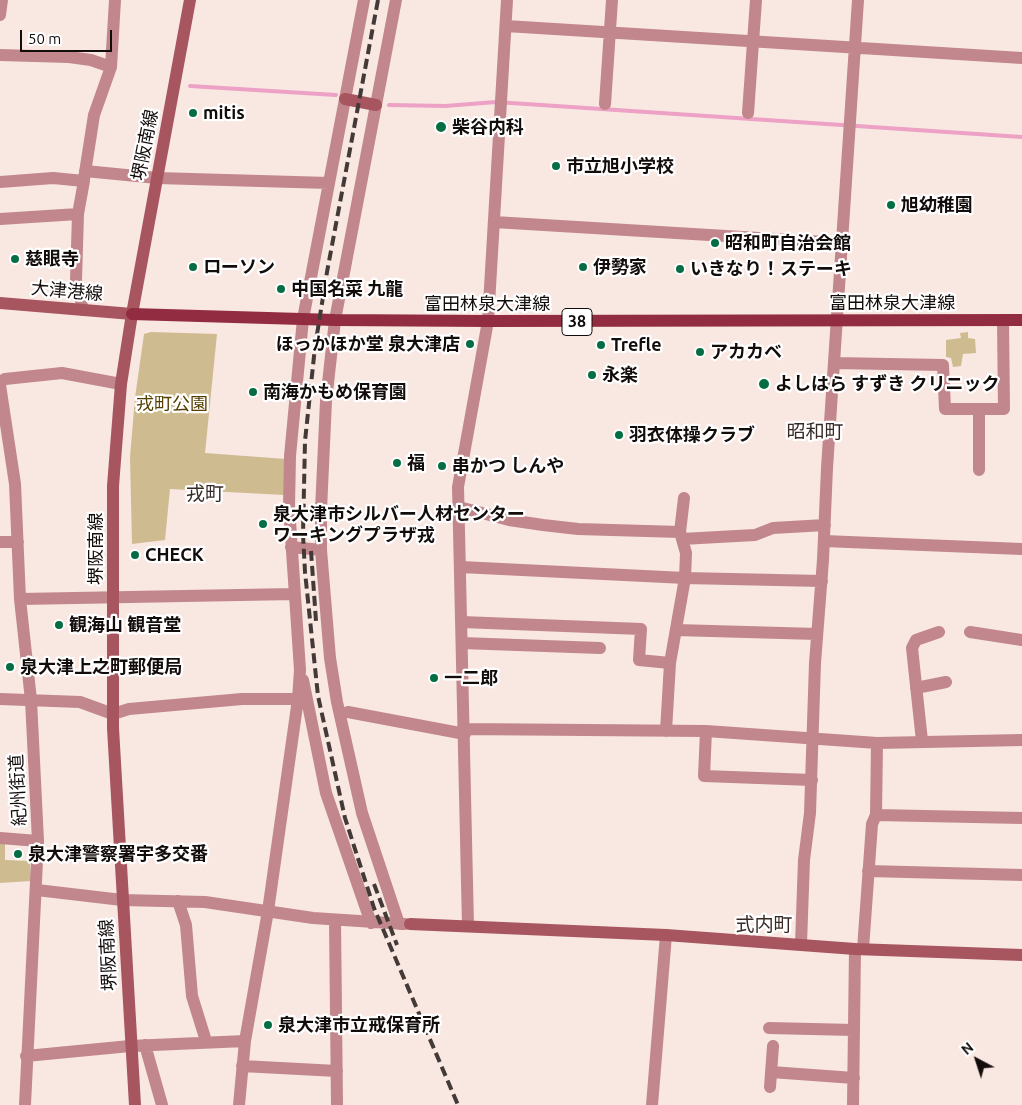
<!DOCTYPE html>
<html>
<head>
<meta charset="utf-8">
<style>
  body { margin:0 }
  #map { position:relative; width:1022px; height:1105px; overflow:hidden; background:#f9e7e2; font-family:Ubuntu,sans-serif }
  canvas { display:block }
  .north { position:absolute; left:952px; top:1035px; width:50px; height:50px; -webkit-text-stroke:4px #fff; paint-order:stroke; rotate:320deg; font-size:14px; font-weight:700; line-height:20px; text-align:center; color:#120c0b }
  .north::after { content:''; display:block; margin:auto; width:18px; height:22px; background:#120c0b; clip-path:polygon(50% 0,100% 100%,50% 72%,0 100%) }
  .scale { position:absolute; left:20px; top:30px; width:92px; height:22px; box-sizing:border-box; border:2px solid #120c0b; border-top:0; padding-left:6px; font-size:15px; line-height:18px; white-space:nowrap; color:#120c0b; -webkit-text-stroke:4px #fff; paint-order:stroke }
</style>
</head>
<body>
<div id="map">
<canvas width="1022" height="1105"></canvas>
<div class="north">N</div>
<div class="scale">50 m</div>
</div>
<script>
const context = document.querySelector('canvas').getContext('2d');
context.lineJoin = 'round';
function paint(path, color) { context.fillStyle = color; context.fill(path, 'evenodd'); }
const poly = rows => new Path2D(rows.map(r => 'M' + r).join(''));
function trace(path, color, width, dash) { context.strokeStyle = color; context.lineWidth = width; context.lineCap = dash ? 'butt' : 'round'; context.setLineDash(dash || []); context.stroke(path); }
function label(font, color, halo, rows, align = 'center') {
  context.font = font + ' Ubuntu,"Noto Sans JP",sans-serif'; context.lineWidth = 4.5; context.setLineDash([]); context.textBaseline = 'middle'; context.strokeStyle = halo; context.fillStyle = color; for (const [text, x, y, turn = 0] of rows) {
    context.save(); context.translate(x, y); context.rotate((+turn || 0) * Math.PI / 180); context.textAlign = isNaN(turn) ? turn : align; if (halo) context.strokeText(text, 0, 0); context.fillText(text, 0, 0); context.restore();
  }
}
const green = poly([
  [151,332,217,334,205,453,286,459,285,495,170,489,165,540,132,544,130,457,135,398,144,334],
  [968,332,968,338,975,339,976,353,963,354,961,366,953,367,951,358,946,357,946,340,961,338,960,333],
  [0,843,5,844,5,860,30,861,31,881,0,883]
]);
const stream = poly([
  [190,86,336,95],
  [389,105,445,106,496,102,1022,137]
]);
const street = poly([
  [396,0,335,320,326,401,321,510,321,550,330,658,337,702,362,813,399,924],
  [0,15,2,0],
  [506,26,1022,58],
  [0,55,69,57,91,60,111,67],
  [605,104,612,0],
  [748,113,756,0],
  [85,171,157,178,329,183],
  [84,179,94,115,111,67,115,0],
  [0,182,53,178,84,181,78,214,0,219],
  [78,214,76,280,83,310],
  [494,222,842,243],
  [834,363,943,365,945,409,1004,409,1003,321],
  [0,382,5,379,62,373,121,384],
  [0,385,15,484,20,599,31,700,38,841,25,1105],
  [979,409,979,470],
  [459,507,509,520,543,525,578,529,680,532],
  [682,539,755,535,773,528,825,525],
  [824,541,1022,549],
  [0,542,18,542],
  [291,547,321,550],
  [461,567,685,578,822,581],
  [20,599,294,594],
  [462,622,641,629,639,660,670,663],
  [676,630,817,634],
  [970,632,1022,640],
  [462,643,600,648],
  [303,680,326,793,371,923],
  [916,688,946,682],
  [0,699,80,702,113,714,129,709,242,699,298,699],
  [348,712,465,734],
  [464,729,706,731,877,743,1022,740],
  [666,731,670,663,685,578,686,553,680,532,684,498],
  [706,731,704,776,812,780],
  [922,741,912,648,916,640,939,632],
  [876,815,1022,818],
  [0,838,38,841],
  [868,871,1022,875],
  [37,890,122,900,205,902,313,918,405,924],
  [178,901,186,925,192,996,206,1041],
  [335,920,337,1105],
  [468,926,458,487,488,321,507,0],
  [801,944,804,860,810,813,815,663,823,560,827,468,858,0],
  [863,949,872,824,876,815,877,743],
  [769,1028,854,1030],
  [145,1045,162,1105],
  [26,1056,130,1046,245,1041],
  [242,1066,337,1071],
  [771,1072,854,1078],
  [770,1087,773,1046],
  [239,1105,245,1041,268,911,298,699,300,670,289,506,290,456,303,319,364,0],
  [652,1105,666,935],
  [853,1105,855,949]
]);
const secondary = poly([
  [345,99,376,105],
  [0,303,132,314],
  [410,924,666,935,855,949,1022,955],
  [135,1105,113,728,113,486,121,384,132,314,190,0]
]);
const primary = poly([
  [132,314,335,320,488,321,1022,320]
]);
const rail = poly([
  [378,0,327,272,315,347,305,441,303,534,305,572,318,696,345,818,374,908,458,1105],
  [311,551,316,621],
  [374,884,397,945]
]);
const markers = [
  [193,113,5,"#056d43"],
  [441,127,6,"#056d43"],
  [556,166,5,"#056d43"],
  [891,205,5,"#056d43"],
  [715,243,5,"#056d43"],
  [15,259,5,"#056d43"],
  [193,267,5,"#056d43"],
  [583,267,5,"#056d43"],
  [680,269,5,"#056d43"],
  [281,289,5,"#056d43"],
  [470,344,5,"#056d43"],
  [601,345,5,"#056d43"],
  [700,352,5,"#056d43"],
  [592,375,5,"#056d43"],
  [764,384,6,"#056d43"],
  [253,392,5,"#056d43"],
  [619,435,5,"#056d43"],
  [397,463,5,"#056d43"],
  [442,466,5,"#056d43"],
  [263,524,5,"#056d43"],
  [135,555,5,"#056d43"],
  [59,625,5,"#056d43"],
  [10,667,5,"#056d43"],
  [434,678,5,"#056d43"],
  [18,854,5,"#056d43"],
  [268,1025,5,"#056d43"]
];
const shields = [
  [577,322,30]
];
const shieldNames = [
  ["38",577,322]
];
const poiNames = [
  ["mitis",203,113],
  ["柴谷内科",452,127],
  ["市立旭小学校",566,166],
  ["旭幼稚園",901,205],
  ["昭和町自治会館",725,243],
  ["慈眼寺",25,259],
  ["ローソン",203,267],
  ["伊勢家",593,267],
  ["いきなり！ステーキ",690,269],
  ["中国名菜 九龍",291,289],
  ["ほっかほか堂 泉大津店",460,344,"right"],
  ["Trefle",611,345],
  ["アカカベ",710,352],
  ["永楽",602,375],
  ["よしはら すずき クリニック",775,384],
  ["南海かもめ保育園",263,392],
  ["羽衣体操クラブ",629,435],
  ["福",407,463],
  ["串かつ しんや",452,466],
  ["泉大津市シルバー人材センター",273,514],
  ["ワーキングプラザ戎",273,535],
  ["CHECK",145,555],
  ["観海山 観音堂",69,625],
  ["泉大津上之町郵便局",20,667],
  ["一二郎",444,678],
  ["泉大津警察署宇多交番",28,854],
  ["泉大津市立戒保育所",278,1025]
];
const streetNames = [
  ["堺阪南線",145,145,-79],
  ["大津港線",67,291,5],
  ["富田林泉大津線",892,303],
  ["富田林泉大津線",487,304],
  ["堺阪南線",96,549,-90],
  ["紀州街道",18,790,-93],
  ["堺阪南線",108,955,-93]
];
const parkNames = [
  ["戎町公園",172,404]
];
const neighbourhoodNames = [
  ["昭和町",815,432],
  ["戎町",205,494],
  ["式内町",764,925]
];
paint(green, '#cfbb90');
trace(stream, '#eca1c5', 4);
trace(street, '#c1878c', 12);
trace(secondary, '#a7555f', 12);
trace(primary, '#922c40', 12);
trace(rail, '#433a38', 4, [10, 5]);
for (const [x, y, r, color] of markers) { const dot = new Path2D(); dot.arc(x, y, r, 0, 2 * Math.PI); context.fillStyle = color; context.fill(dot); trace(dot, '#fff', 2); }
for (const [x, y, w] of shields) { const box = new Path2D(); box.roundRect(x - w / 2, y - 13.5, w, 27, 4); context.fillStyle = '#fff'; context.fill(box); trace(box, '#120c0b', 1); }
label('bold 16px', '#120c0b', null, shieldNames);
label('bold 18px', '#120c0b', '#fff', poiNames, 'left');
label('18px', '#120c0b', '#fff', streetNames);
label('18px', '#543e00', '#fff', parkNames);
label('19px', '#372a26', '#fff', neighbourhoodNames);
</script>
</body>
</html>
